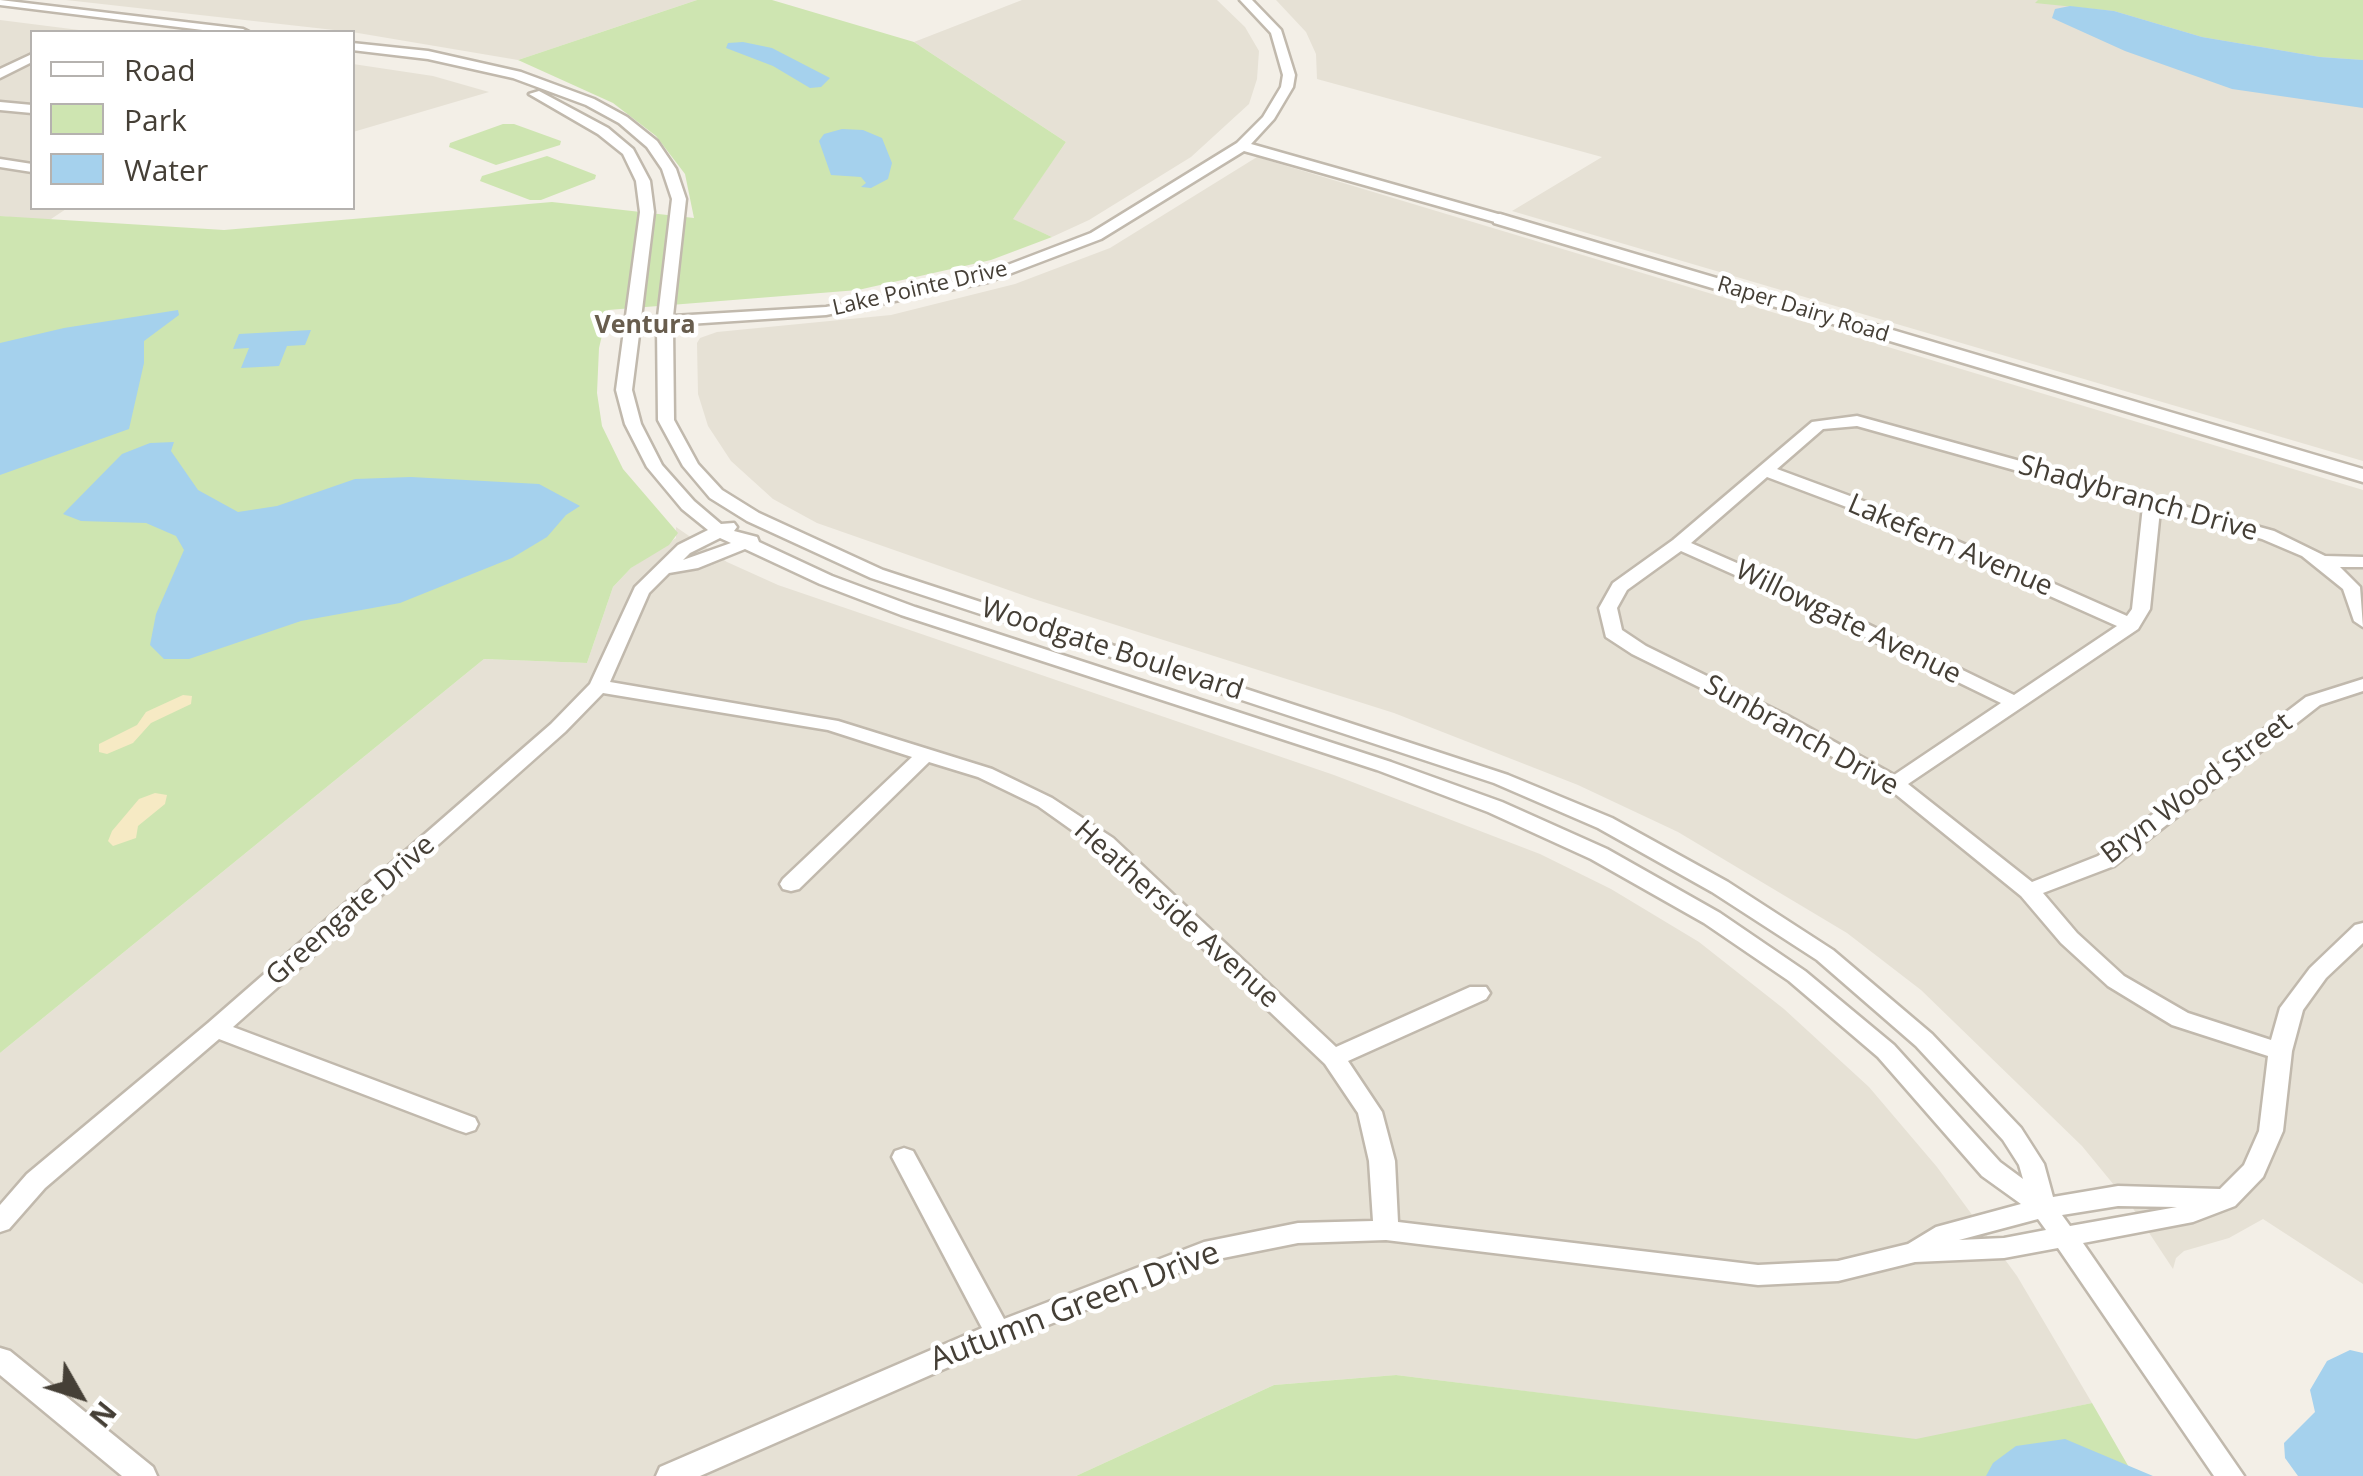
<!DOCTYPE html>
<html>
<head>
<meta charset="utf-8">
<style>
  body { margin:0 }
  #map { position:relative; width:2363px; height:1476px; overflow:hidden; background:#f3efe7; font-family:"Open Sans",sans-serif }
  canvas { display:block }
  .legend { position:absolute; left:30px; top:30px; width:325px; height:180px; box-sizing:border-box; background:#fff; border:2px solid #b5b2af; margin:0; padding:12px 18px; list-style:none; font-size:30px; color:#453f36 }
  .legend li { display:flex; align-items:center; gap:20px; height:50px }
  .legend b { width:50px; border:2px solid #b5b2af }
  .north { position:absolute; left:30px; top:1346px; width:100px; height:100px; -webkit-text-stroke:8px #fff; paint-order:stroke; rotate:129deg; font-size:28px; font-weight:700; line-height:40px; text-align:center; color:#453f36 }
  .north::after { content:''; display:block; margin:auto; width:35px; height:45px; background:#453f36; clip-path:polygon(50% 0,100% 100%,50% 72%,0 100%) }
</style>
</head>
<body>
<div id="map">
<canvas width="2363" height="1476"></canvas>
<ul class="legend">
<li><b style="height:12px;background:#fff"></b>Road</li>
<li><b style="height:28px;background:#cee5b1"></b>Park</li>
<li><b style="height:28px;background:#a5d1ed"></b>Water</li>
</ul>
<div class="north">N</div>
</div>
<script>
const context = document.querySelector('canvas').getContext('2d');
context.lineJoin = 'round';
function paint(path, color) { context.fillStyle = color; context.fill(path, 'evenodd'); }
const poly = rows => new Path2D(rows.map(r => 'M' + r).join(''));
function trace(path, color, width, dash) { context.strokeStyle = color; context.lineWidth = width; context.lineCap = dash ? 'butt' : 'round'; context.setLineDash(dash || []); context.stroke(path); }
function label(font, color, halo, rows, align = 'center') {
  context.font = font + ' "Open Sans",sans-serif'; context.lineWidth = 9; context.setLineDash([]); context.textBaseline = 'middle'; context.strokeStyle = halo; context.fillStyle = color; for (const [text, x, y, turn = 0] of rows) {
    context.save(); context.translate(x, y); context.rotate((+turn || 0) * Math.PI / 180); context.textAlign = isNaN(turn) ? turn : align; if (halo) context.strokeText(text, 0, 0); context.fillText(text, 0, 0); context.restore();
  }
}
const residential = poly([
  [66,0,697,0,518,60,352,32],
  [1022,0,1217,0,1245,27,1259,51,1257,79,1249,104,1191,157,1089,220,1052,237,1012,219,1066,142,914,42],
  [1276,0,2363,0,2363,461,1512,211,1602,157,1317,79,1316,54,1306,32],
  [0,20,95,32,32,32,32,208,66,209,48,221,0,216],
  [353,64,433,76,489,92,353,132],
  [1257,157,2363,490,2363,1284,2263,1219,2229,1238,2184,1251,2176,1258,2173,1269,2132,1207,2082,1146,1921,990,1847,933,1678,832,1578,785,1394,713,1034,599,817,523,773,499,731,461,708,426,698,394,697,343,700,338,717,332,891,315,1015,284,1110,248],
  [676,527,727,562,778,585,1334,775,1540,854,1611,889,1699,942,1784,1009,1869,1087,1937,1167,2017,1276,2092,1403,1916,1440,1396,1375,1274,1385,1076,1476,0,1476,0,1053,484,659,587,663,613,587,631,568,676,538]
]);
const green = poly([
  [697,0,772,0,914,42,1066,142,1013,219,1052,237,991,260,858,290,608,310,599,348,597,393,602,426,623,469,678,533,669,545,631,568,613,587,587,663,484,659,0,1053,0,216,224,230,552,202,694,218,685,174,656,136,613,103,518,60],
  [2038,0,2363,0,2363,60,2320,57,2202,37,2114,11,2035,3],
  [503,124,514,124,561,141,560,145,496,165,449,147,450,143],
  [547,156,596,175,595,179,541,200,530,200,480,181,482,176],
  [1396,1375,1916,1439,2092,1403,2134,1476,1076,1476,1274,1385]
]);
const sand = poly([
  [183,695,192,696,191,704,151,723,133,743,107,754,99,752,99,744,137,725,146,712],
  [155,793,167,795,165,804,138,826,136,838,113,846,108,841,112,831,139,799]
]);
const water = poly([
  [2070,6,2114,11,2202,37,2320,57,2363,60,2363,108,2232,89,2125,51,2052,18,2055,9],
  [743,42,772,48,830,78,821,87,810,88,773,66,726,48,728,43],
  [842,129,863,130,882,138,892,163,888,179,871,188,861,187,866,183,861,177,831,175,819,141,824,134],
  [178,310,179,315,144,341,144,363,129,429,0,475,0,343,64,328],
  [311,330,305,345,287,346,279,366,241,368,249,348,233,349,239,334],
  [174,442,171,451,198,490,238,512,277,506,355,479,411,477,539,484,580,506,566,515,547,537,512,558,400,603,301,621,189,659,164,659,150,645,156,614,184,550,176,536,146,523,81,521,63,514,122,454,150,443],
  [2350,1350,2363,1353,2363,1476,2298,1476,2285,1458,2284,1443,2315,1412,2310,1390,2327,1361],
  [2065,1439,2153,1476,1986,1476,1993,1463,2016,1446]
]);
const minor = poly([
  [0,0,243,29,249,32,219,32,0,5,0,0],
  [1240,0,1252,0,1281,30,1295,75,1293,87,1274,119,1251,144,1505,216,1505,222,1495,222,1244,151,1101,239,988,282,826,315,673,325,674,420,698,464,722,490,759,513,883,570,1508,775,1612,818,1728,882,1833,950,1932,1034,2021,1128,2044,1164,2053,1197,2118,1186,2220,1189,2244,1165,2259,1131,2268,1056,2172,1025,2108,986,2061,943,2021,896,1888,788,1774,724,1632,654,1606,637,1599,608,1613,583,1673,540,1812,422,1857,416,2274,531,2325,556,2363,557,2363,567,2340,567,2360,587,2363,627,2354,621,2343,589,2302,556,2262,539,2160,510,2150,609,2138,629,1908,784,2032,882,2098,856,2306,697,2363,679,2363,691,2320,705,2114,866,2043,893,2077,933,2124,976,2188,1013,2271,1040,2280,1008,2310,968,2355,925,2363,923,2363,943,2326,978,2303,1010,2292,1051,2283,1131,2263,1177,2235,1206,2193,1222,2083,1243,2244,1476,2214,1476,2058,1248,2004,1258,1915,1262,1838,1281,1758,1285,1386,1240,1298,1243,1208,1261,1008,1341,700,1476,656,1476,660,1467,982,1328,892,1157,895,1151,904,1148,913,1151,1004,1319,1204,1242,1298,1223,1373,1221,1369,1161,1358,1113,1325,1064,1097,848,1038,806,978,777,929,762,799,889,791,891,783,889,780,884,783,879,912,757,828,730,603,693,565,732,233,1027,475,1118,478,1124,475,1130,466,1133,457,1130,219,1039,45,1188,9,1229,0,1232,0,1205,27,1174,208,1023,551,724,590,684,635,587,678,545,708,530,682,509,647,467,625,424,616,390,640,212,636,181,623,154,598,134,529,94,539,91,608,128,633,149,650,181,654,212,641,318,658,317,672,199,662,169,647,147,619,123,586,105,513,78,428,59,352,50,352,43,428,51,521,72,594,99,627,117,657,141,676,169,686,199,673,316,826,307,909,292,979,276,1091,233,1237,143,1263,117,1281,87,1283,75,1271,33,1240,0],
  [657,326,658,420,683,466,710,498,747,521,871,578,1494,783,1598,828,1712,892,1817,960,1916,1046,2003,1140,2019,1165,2023,1179,2000,1162,1894,1045,1805,971,1720,913,1607,849,1502,802,1391,762,915,607,832,576,759,542,757,537,734,531,737,527,734,523,721,524,694,501,662,465,641,424,632,390,640,327,657,326],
  [1857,426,2143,506,2132,609,2127,616,1885,509,1777,469,1823,429,1857,426],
  [1767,477,1873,517,2117,626,2014,695,1785,584,1691,543,1767,477],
  [720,538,731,543,683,560,690,553,720,538],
  [745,549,820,584,901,615,1377,770,1488,812,1591,859,1704,923,1789,981,1878,1057,1982,1176,2021,1204,1936,1227,1908,1244,1838,1261,1758,1265,1398,1222,1395,1161,1382,1112,1348,1061,1486,999,1490,993,1486,987,1470,987,1336,1047,1113,838,1052,798,992,769,838,721,610,682,649,593,669,573,698,568,745,549],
  [1681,551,1773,592,2001,703,1894,775,1788,716,1646,646,1622,630,1617,608,1627,590,1681,551],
  [2118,1206,2177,1207,2070,1226,2062,1215,2118,1206],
  [2038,1219,2046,1230,2004,1238,1959,1240,2038,1219],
  [32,54,32,62,0,78,0,69,32,54],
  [0,102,32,105,32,113,0,110,0,102],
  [0,159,32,164,32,172,0,167,0,159],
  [0,1348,10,1351,153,1467,157,1476,122,1476,0,1375,0,1348]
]);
const tertiary = poly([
  [1500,214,2363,469,2363,482,1494,223,1494,215,1500,214]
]);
const farStreetnames = [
  ["Lake Pointe Drive",920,289,-13],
  ["Raper Dairy Road",1803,310,17]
];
const farNeighbourhoodnames = [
  ["Ventura",645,326]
];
const streetNames = [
  ["Shadybranch Drive",2138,499,16],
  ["Lakefern Avenue",1950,546,23],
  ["Willowgate Avenue",1848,623,26],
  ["Woodgate Boulevard",1112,650,18],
  ["Sunbranch Drive",1801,736,29],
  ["Bryn Wood Street",2197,789,-37],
  ["Greengate Drive",351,911,-41],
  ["Heatherside Avenue",1176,915,42]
];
const nearStreetnames = [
  ["Autumn Green Drive",1075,1307,-21]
];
paint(residential, '#e6e1d5');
paint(green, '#cee5b1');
paint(sand, '#f6eac4');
paint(water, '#a5d1ed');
trace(minor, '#c1b9ad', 5);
trace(tertiary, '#c1b9ad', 5);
paint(minor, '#fff');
paint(tertiary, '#fff');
label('22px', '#453f36', '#fff', farStreetnames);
label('bold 25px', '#685d4e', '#fff', farNeighbourhoodnames);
label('28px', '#453f36', '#fff', streetNames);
label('32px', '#453f36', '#fff', nearStreetnames);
</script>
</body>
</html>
